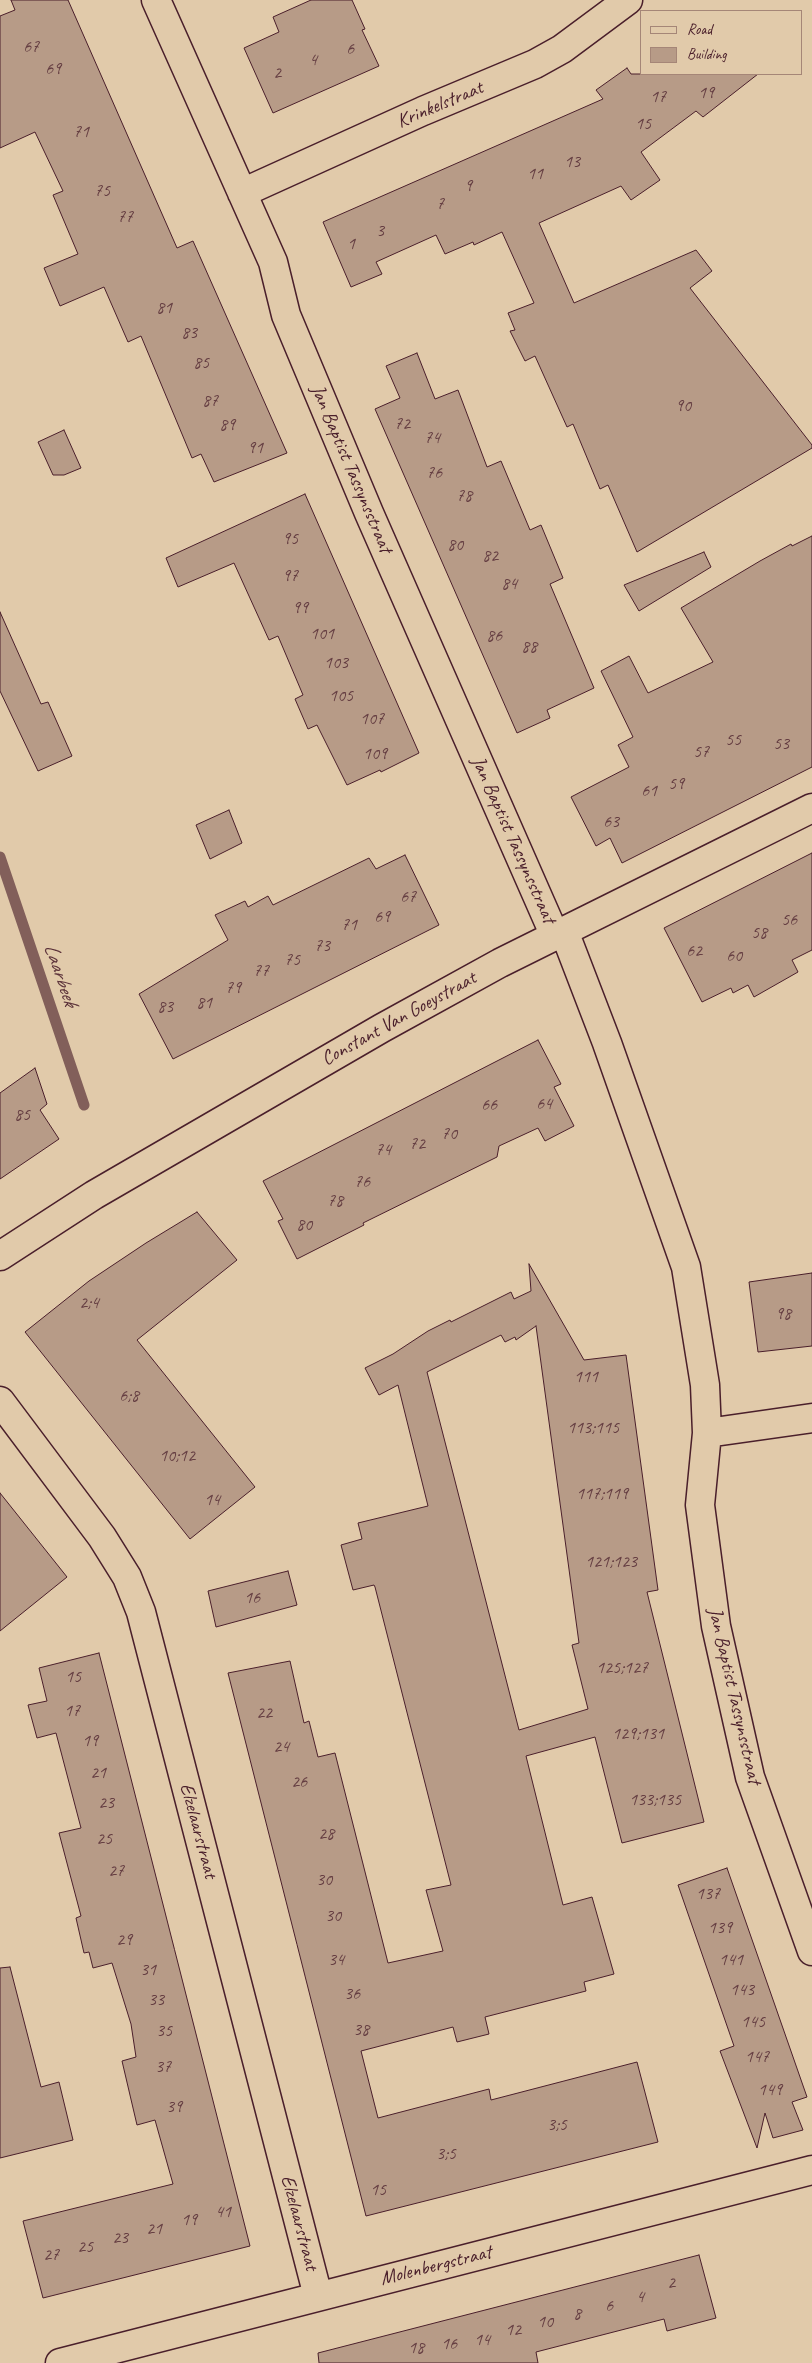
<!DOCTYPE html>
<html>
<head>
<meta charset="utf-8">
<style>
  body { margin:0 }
  #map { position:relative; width:812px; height:2363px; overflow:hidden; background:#e1caaa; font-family:Caveat,sans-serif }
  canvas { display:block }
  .legend { position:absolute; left:640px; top:10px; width:162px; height:65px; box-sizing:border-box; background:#e1caaa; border:1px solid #a58677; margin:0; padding:6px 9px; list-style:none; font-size:15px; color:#4a1f2b }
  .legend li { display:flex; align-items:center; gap:10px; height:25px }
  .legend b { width:25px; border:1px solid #a58677 }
</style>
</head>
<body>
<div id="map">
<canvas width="812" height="2363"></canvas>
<ul class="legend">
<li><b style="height:6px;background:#e1caaa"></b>Road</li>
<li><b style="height:14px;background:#b79b87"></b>Building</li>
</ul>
</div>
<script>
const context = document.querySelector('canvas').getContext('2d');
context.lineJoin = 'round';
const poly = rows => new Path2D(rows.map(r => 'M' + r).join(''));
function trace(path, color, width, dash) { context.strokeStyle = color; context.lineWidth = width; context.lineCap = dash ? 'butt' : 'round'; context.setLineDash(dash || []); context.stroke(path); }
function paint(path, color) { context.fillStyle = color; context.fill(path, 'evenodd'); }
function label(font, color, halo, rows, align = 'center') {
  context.font = font + ' Caveat,sans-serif'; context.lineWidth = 5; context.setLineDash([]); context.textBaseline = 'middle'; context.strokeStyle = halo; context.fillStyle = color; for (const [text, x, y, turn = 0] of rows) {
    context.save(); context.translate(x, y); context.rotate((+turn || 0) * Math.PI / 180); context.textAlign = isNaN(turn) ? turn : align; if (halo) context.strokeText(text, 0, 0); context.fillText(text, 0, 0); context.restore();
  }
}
const stream = poly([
  [0,857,84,1105]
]);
const building = poly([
  [11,0,68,0,177,248,193,241,287,453,214,482,201,454,192,458,141,336,128,342,104,287,60,306,44,268,78,254,53,195,63,191,35,132,0,148,0,16,15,10,11,0],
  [311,0,352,0,365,29,362,30,379,66,273,113,244,48,279,32,273,17,311,0],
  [627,68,631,74,758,74,703,117,696,111,641,152,660,180,631,200,621,186,539,223,574,303,696,250,712,271,690,288,812,445,812,448,637,552,608,485,600,489,573,424,567,427,535,356,525,361,510,331,515,330,508,313,534,303,502,232,474,245,473,242,445,254,436,235,376,262,382,274,351,287,323,222,603,99,596,90,627,68],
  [417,353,435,399,458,390,487,467,501,461,530,530,541,525,563,578,550,584,594,688,547,710,550,718,517,733,375,409,400,398,386,366,417,353],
  [64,430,81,468,64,475,53,475,38,442,64,430],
  [305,494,419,753,381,772,380,770,347,785,317,725,308,729,295,699,303,695,278,636,269,640,234,563,178,587,166,558,305,494],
  [812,536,812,767,622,863,610,838,596,846,571,797,629,767,618,745,633,737,601,671,629,656,648,693,713,662,681,608,760,561,791,544,792,546,812,536],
  [704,552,711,567,639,611,624,585,704,552],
  [0,612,41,704,48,702,72,756,38,771,0,691,0,612],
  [229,810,242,843,210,859,196,825,229,810],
  [812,853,812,950,792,960,798,972,754,997,748,985,733,993,731,988,702,1002,664,928,812,853],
  [405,855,439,925,173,1059,139,994,228,940,215,915,245,901,248,907,268,896,273,905,369,858,376,869,405,855],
  [538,1040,561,1084,554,1087,574,1126,545,1141,538,1128,499,1146,497,1157,363,1223,364,1225,297,1259,278,1221,283,1219,263,1181,538,1040],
  [35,1068,47,1104,40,1110,59,1139,0,1179,0,1093,35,1068],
  [197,1212,237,1260,137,1340,255,1487,190,1539,25,1332,89,1281,146,1243,197,1212],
  [529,1264,584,1360,626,1355,658,1590,647,1592,704,1822,622,1843,595,1737,526,1756,563,1905,592,1897,614,1974,584,1982,586,1991,485,2017,489,2034,457,2042,453,2027,361,2051,378,2118,489,2089,491,2100,637,2062,658,2142,366,2216,228,1673,290,1661,304,1723,309,1721,318,1757,335,1753,388,1963,443,1951,426,1890,451,1885,375,1587,374,1585,353,1590,341,1545,362,1539,358,1523,428,1506,398,1385,379,1395,365,1368,393,1354,428,1331,450,1320,451,1322,511,1292,514,1299,531,1291,529,1264],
  [536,1326,579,1643,572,1645,588,1709,519,1730,427,1372,501,1335,505,1342,515,1337,516,1340,536,1326],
  [812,1273,812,1346,758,1352,749,1282,812,1273],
  [0,1493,67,1577,0,1631,0,1493],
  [288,1571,297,1605,216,1627,208,1591,288,1571],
  [99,1653,250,2246,43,2298,23,2221,173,2184,155,2120,137,2125,122,2061,136,2057,131,2024,112,1963,93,1968,89,1952,84,1953,76,1918,81,1916,59,1833,81,1828,56,1733,37,1738,28,1705,47,1701,39,1668,99,1653],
  [727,1868,807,2097,792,2102,803,2130,773,2138,765,2113,757,2148,720,2051,734,2046,678,1885,727,1868],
  [10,1967,41,2087,59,2082,73,2140,0,2158,0,1968,10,1967],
  [699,2255,716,2318,667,2331,664,2319,536,2352,538,2363,319,2363,318,2353,699,2255]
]);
const minor = poly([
  [156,0,273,262,286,315,369,513,555,936],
  [242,193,423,111,535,64,562,49,628,0],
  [564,931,607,1043,686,1267,705,1385,707,1433,700,1505,716,1626,750,1777,812,1951],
  [0,1256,94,1195,382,1028,500,963,812,808],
  [0,1401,102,1537,127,1577,141,1612,318,2296],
  [707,1433,812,1418],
  [60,2363,812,2170]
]);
const numberNames = [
  ["67",31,47],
  ["6",350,49],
  ["4",313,60],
  ["69",53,69],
  ["2",277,73],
  ["19",706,93],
  ["17",658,97],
  ["15",643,124],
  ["71",81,132],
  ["13",572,162],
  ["11",535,174],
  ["9",468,186],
  ["75",102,191],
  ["7",440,204],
  ["77",125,217],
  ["3",380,231],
  ["1",351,244],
  ["81",164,308],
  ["83",189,333],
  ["85",201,363],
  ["87",210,401],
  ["90",683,406],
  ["72",402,424],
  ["89",227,425],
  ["74",432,438],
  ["91",255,448],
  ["76",434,473],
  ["78",464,496],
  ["95",290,539],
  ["80",455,545],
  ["82",490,556],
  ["97",290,576],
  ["84",509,584],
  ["99",300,608],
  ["101",322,634],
  ["86",494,636],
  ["88",529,647],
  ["103",336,663],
  ["105",341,696],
  ["107",372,719],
  ["55",733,740],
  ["53",781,744],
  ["57",701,752],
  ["109",375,754],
  ["59",676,784],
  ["61",649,791],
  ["63",611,822],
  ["67",408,897],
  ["69",382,917],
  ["56",789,920],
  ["71",349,925],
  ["58",759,933],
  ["73",322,946],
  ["62",694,951],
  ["60",734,956],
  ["75",292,960],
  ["77",261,971],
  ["79",233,988],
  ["81",204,1003],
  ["83",165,1007],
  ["64",544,1104],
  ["66",489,1105],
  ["85",22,1115],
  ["70",449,1134],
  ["72",417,1144],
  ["74",383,1150],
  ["76",362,1182],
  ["78",335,1201],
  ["80",304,1225],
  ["2;4",89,1303],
  ["98",783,1314],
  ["111",586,1377],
  ["6;8",129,1396],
  ["113;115",593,1428],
  ["10;12",177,1456],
  ["117;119",602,1494],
  ["14",212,1500],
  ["121;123",611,1562],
  ["16",252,1598],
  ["125;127",622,1668],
  ["15",73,1677],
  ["17",72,1711],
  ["22",264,1713],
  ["129;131",638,1734],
  ["19",90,1741],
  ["24",281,1747],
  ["21",98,1773],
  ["26",299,1782],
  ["133;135",655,1800],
  ["23",106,1803],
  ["28",326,1834],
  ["25",104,1839],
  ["27",116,1871],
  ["30",324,1880],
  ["137",708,1894],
  ["30",333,1916],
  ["139",720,1928],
  ["29",124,1940],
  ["34",336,1960],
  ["141",731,1960],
  ["31",148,1970],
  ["143",742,1990],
  ["36",352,1994],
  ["33",156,2000],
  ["145",753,2022],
  ["38",361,2030],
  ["35",164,2031],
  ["147",757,2057],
  ["37",163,2067],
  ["149",770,2090],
  ["39",174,2107],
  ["3;5",557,2125],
  ["3;5",446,2154],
  ["15",378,2190],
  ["41",223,2212],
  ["19",189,2220],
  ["21",154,2229],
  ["23",120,2238],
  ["25",85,2247],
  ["27",51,2255],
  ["2",671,2283],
  ["4",640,2297],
  ["6",609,2306],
  ["8",577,2314],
  ["10",545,2322],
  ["12",513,2330],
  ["14",482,2340],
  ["16",449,2344],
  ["18",416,2348]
];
const streetNames = [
  ["Krinkelstraat",440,105,-23],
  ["Jan Baptist Tassynsstraat",351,469,67],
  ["Jan Baptist Tassynsstraat",513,840,66],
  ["Constant Van Goeystraat",399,1019,-29],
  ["Jan Baptist Tassynsstraat",734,1696,77],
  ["Elzelaarstraat",198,1831,75],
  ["Elzelaarstraat",299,2223,75],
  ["Molenbergstraat",436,2266,-14]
];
const waterNames = [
  ["Laarbeek",60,975,71]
];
trace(stream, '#825f5a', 11);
paint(building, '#b79b87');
trace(building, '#4a1f2b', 1);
trace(minor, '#4a1f2b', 31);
trace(minor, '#e1caaa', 28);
label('18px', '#653e42', null, numberNames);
label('20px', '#4a1f2b', '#e1caaa', streetNames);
label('italic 21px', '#5d343b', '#e1caaa', waterNames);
</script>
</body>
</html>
